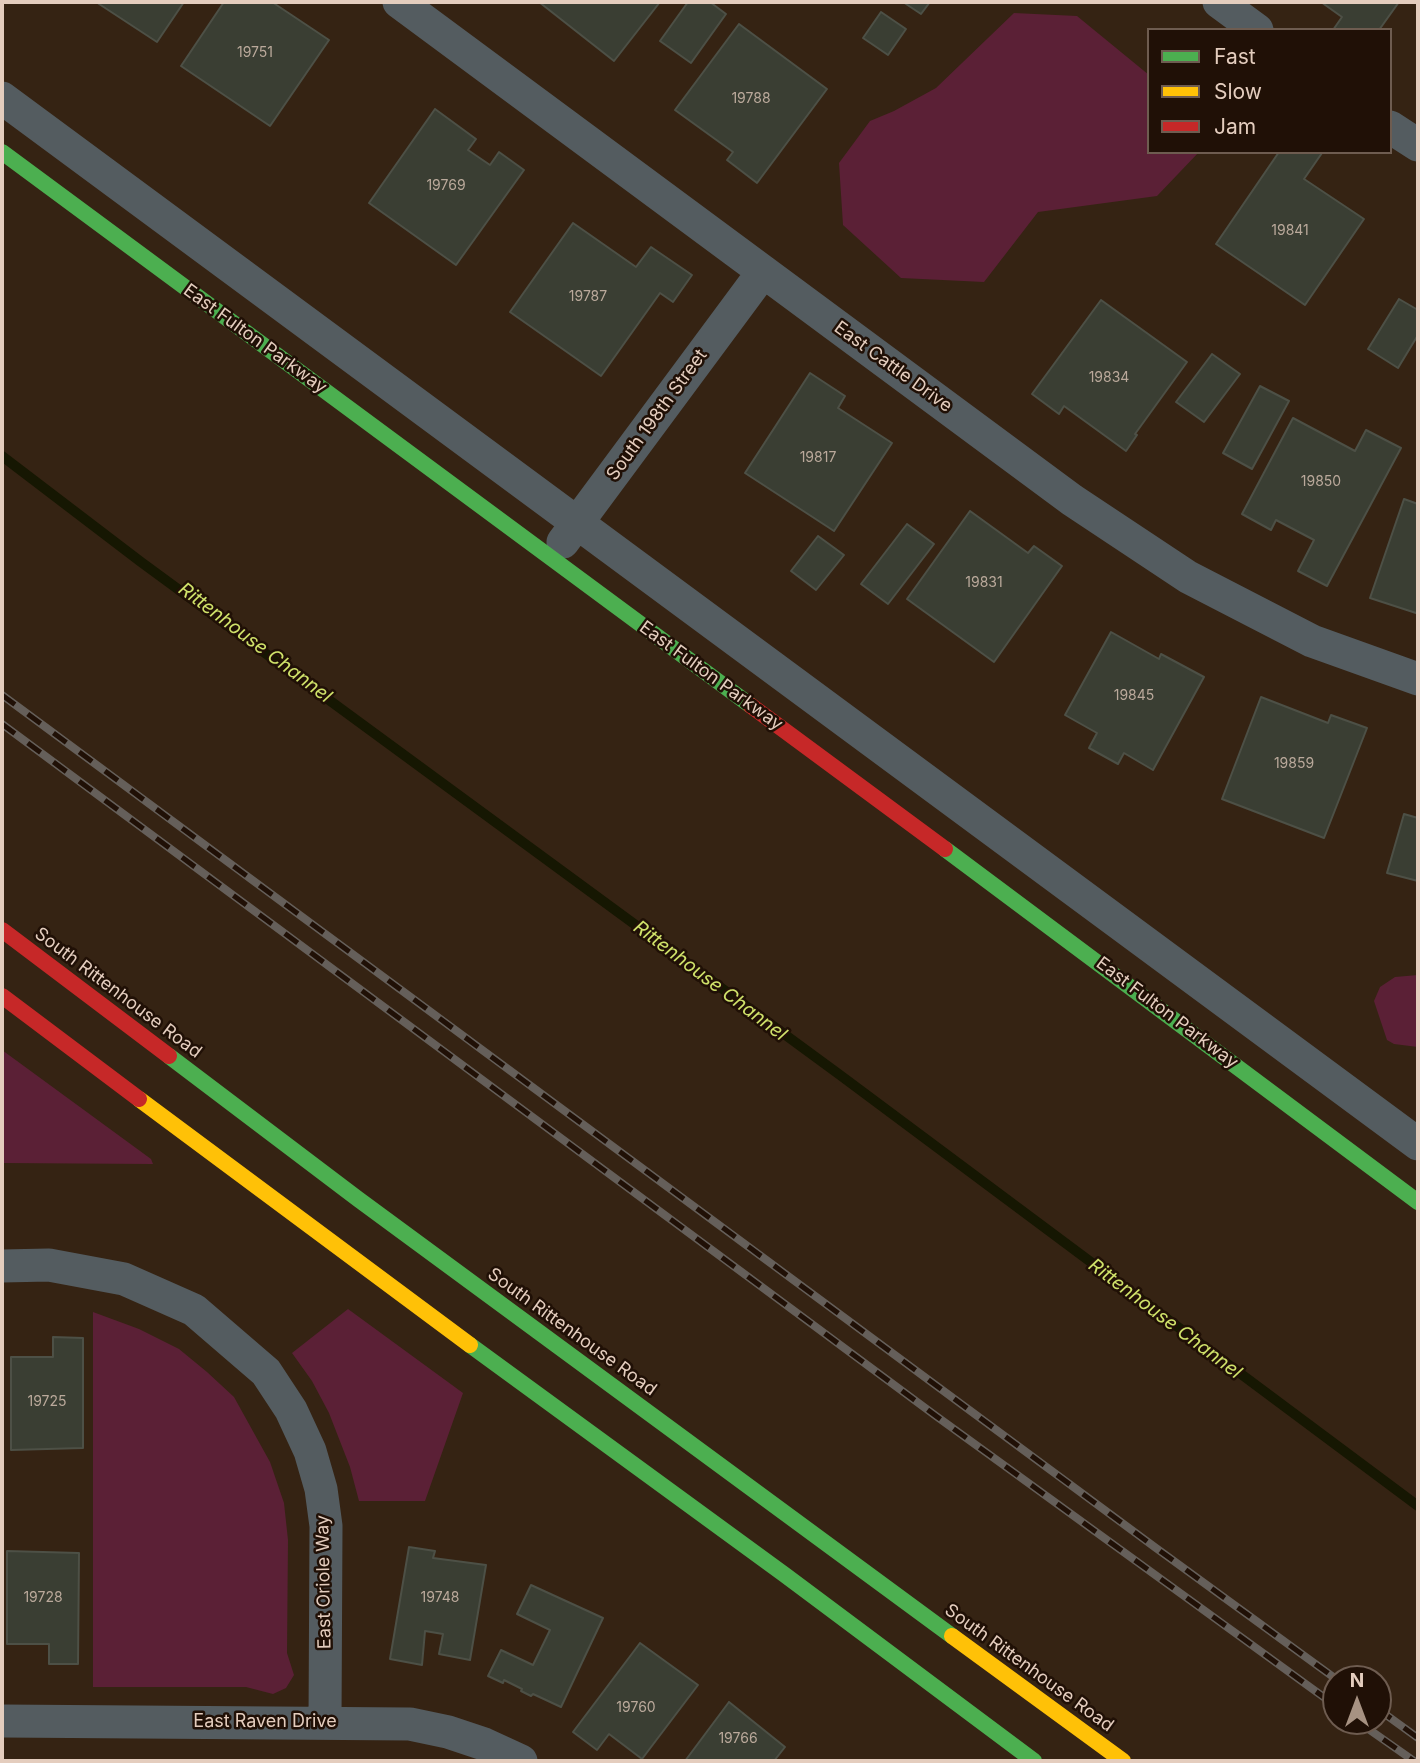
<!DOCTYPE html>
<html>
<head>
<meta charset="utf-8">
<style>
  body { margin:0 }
  #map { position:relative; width:1420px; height:1763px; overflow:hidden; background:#352313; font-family:Inter,sans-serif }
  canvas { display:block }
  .frame { position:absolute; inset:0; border:4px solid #e4cdbe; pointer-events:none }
  .legend { position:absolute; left:1147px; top:28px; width:245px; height:126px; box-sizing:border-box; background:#201006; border:2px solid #6e5c50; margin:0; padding:9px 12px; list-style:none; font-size:21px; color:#e4cdbe }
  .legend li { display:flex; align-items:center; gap:14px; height:35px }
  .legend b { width:35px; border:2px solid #6e5c50 }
  .north { position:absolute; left:1322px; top:1665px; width:70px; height:70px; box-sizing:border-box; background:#201006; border:2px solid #6e5c50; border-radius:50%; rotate:0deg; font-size:19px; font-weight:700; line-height:28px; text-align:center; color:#e4cdbe }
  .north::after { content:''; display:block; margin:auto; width:24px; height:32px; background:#a79282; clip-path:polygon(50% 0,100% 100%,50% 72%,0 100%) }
</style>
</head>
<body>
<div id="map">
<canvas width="1420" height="1763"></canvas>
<div class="frame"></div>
<ul class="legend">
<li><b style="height:9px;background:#4caf50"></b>Fast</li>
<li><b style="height:9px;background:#ffc107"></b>Slow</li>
<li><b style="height:9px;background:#c62828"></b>Jam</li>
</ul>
<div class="north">N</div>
</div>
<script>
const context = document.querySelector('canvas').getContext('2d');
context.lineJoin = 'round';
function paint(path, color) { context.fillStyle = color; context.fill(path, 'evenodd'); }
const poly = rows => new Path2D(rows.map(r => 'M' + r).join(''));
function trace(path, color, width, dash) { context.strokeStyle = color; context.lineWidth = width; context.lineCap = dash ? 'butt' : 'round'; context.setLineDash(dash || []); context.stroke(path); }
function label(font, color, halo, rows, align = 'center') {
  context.font = font + ' Inter,sans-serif'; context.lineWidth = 5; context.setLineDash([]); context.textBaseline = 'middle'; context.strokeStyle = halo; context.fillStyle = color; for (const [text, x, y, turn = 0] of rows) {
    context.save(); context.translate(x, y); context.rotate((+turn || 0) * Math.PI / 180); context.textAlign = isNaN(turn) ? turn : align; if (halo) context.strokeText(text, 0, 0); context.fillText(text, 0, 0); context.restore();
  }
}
const green = poly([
  [1014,13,1077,16,1149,75,1149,152,1199,152,1157,196,1038,212,984,282,901,278,843,225,839,163,870,121,894,111,936,88],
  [1418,975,1418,1047,1394,1044,1387,1040,1374,1001,1380,987,1395,977],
  [2,1050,151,1159,153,1164,2,1163],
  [348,1309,463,1393,425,1501,359,1501,350,1467,329,1413,312,1381,292,1353],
  [93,1312,139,1329,179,1349,207,1372,234,1397,270,1462,284,1503,288,1540,287,1653,294,1675,286,1688,273,1694,246,1687,93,1687]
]);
const stream = poly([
  [2,456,141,562,840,1075,1418,1506]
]);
const building = poly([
  [96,2,184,2,157,42,96,2],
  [224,2,272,2,329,40,270,126,181,66,224,2],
  [539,2,660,2,614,61,539,2],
  [688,2,710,2,726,14,691,63,660,41,688,2],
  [903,2,930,2,921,14,903,2],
  [1321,2,1399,2,1379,30,1333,30,1342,17,1321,2],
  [881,12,906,29,888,55,863,38,881,12],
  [739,24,827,89,757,183,727,160,733,152,675,110,739,24],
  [435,109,476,139,468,150,490,165,499,152,524,170,456,265,369,203,435,109],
  [1279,152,1322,153,1304,179,1364,219,1305,305,1216,244,1279,152],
  [573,223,636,267,651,247,692,275,673,302,660,293,601,376,510,312,573,223],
  [1399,299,1418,310,1418,335,1398,368,1368,349,1399,299],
  [1101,300,1187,362,1135,434,1137,435,1126,451,1064,406,1059,414,1032,394,1101,300],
  [1212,354,1240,374,1204,422,1176,402,1212,354],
  [810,373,845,396,838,408,892,443,834,531,745,473,810,373],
  [1260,386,1289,401,1252,469,1223,453,1260,386],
  [1293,418,1355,451,1366,430,1401,448,1327,586,1298,571,1314,540,1276,520,1271,530,1242,514,1293,418],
  [1404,499,1418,504,1418,611,1416,613,1370,598,1404,499],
  [970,511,1028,553,1034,546,1062,566,994,662,907,599,970,511],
  [907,524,934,544,888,604,861,584,907,524],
  [818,536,844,555,816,590,791,571,818,536],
  [1111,632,1159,659,1161,654,1204,677,1153,770,1124,753,1118,764,1089,748,1097,733,1065,715,1111,632],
  [1261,697,1328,723,1331,715,1367,728,1324,838,1222,799,1261,697],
  [1404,814,1418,818,1418,881,1387,873,1404,814],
  [53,1337,83,1338,83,1448,11,1450,11,1357,53,1357,53,1337],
  [409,1547,435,1551,433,1558,486,1565,470,1660,439,1654,443,1634,425,1631,422,1665,390,1659,409,1547],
  [7,1551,79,1553,78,1664,49,1664,49,1644,7,1644,7,1551],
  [531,1585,603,1618,561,1707,533,1694,531,1696,521,1691,522,1689,504,1680,503,1683,488,1676,501,1650,533,1665,550,1630,517,1614,531,1585],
  [640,1643,698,1685,642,1759,609,1734,597,1750,573,1732,640,1643],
  [729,1702,785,1747,774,1761,685,1761,729,1702]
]);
const street = poly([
  [399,2,1072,500,1188,577,1312,641,1418,679],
  [1219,2,1257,30],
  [2,98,1418,1144],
  [1390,127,1418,145],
  [563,542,763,272],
  [2,1266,49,1265,124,1279,194,1310,266,1372,291,1410,310,1451,321,1489,326,1526,325,1722],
  [2,1721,410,1724,448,1732,484,1744,521,1761]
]);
const fast = poly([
  [2,152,750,705],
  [945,849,1418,1202],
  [169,1056,358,1199,952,1636],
  [470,1345,785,1575,1034,1761]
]);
const slow = poly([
  [139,1099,470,1345],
  [952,1636,1123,1761]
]);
const jam = poly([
  [750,705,945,849],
  [2,930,169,1056],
  [2,996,139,1099]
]);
const rail = poly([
  [2,695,1156,1548,1336,1679],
  [2,724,936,1416,1336,1706],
  [1378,1709,1418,1738],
  [1357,1721,1414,1761]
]);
const numberNames = [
  ["19751",255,53],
  ["19788",751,99],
  ["19769",446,186],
  ["19841",1290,231],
  ["19787",588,297],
  ["19834",1109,378],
  ["19817",818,458],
  ["19850",1321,482],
  ["19831",984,583],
  ["19845",1134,696],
  ["19859",1294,764],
  ["19725",47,1402],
  ["19728",43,1598],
  ["19748",440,1598],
  ["19760",636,1708],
  ["19766",738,1739]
];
const streetNames = [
  ["East Fulton Parkway",255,339,36],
  ["East Cattle Drive",893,367,36],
  ["South 198th Street",657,415,-54],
  ["East Fulton Parkway",711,676,36],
  ["South Rittenhouse Road",118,993,37],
  ["East Fulton Parkway",1167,1013,37],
  ["South Rittenhouse Road",572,1332,36],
  ["East Oriole Way",324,1582,-91],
  ["South Rittenhouse Road",1029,1668,36],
  ["East Raven Drive",265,1722]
];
const waterNames = [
  ["Rittenhouse Channel",255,643,37],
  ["Rittenhouse Channel",710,981,37],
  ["Rittenhouse Channel",1165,1319,37]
];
paint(green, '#5b2036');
trace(stream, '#161702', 10);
paint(building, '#3a3e33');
trace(building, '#4d5046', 2);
trace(street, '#545c60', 33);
trace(fast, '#4caf50', 16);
trace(slow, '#ffc107', 16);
trace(jam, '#c62828', 16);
trace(rail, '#655f5a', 8);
trace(rail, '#201006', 5, [16]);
label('14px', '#baa99b', null, numberNames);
label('18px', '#e4cdbe', '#201006', streetNames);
label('italic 19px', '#d0e26a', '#201006', waterNames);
</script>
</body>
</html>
